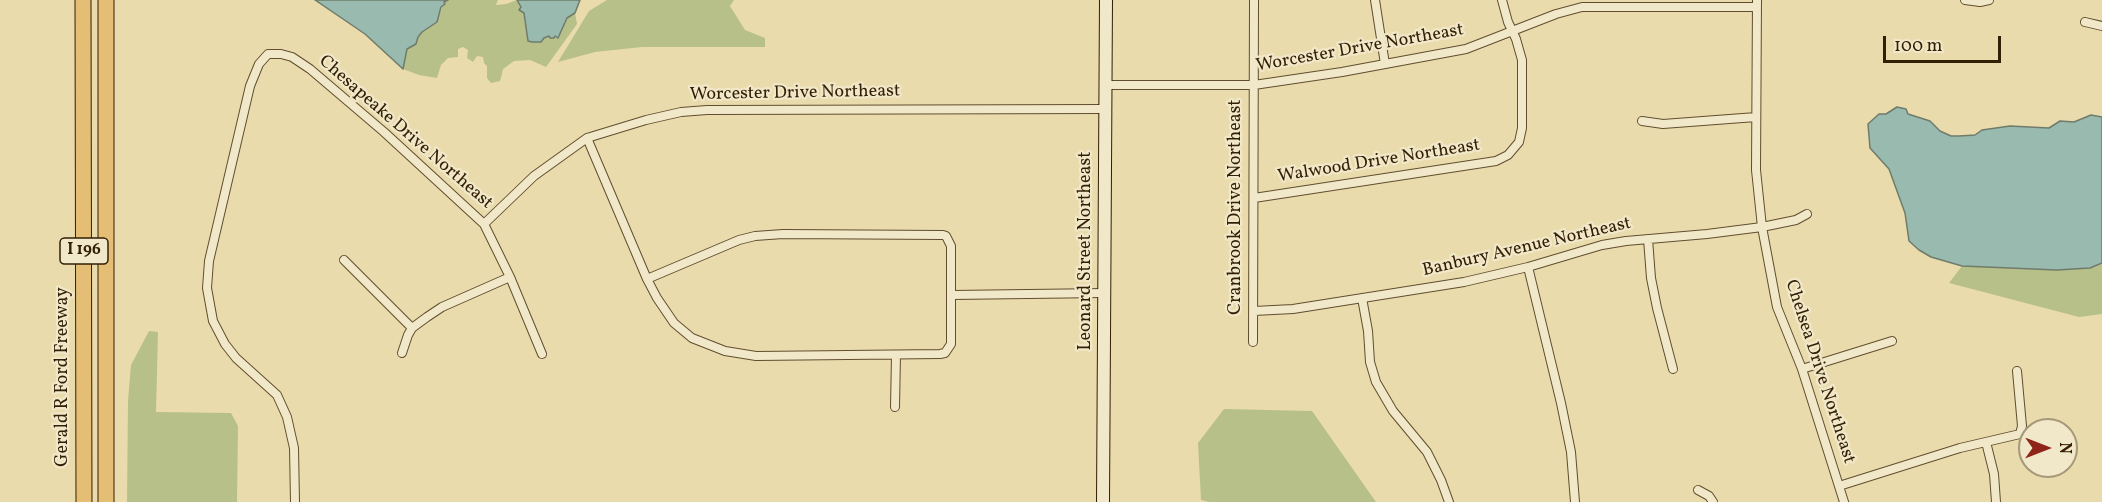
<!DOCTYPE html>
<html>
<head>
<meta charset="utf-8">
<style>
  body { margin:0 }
  #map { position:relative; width:2102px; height:502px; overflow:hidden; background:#eadbac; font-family:Vollkorn,serif }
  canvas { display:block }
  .north { position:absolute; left:2018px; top:418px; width:60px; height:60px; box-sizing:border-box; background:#f1e8c9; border:2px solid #a5987a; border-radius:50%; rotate:90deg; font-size:16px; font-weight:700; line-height:24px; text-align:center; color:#321f04 }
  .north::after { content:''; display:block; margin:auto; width:21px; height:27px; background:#8f2418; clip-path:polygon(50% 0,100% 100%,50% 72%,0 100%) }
  .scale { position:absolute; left:1883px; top:36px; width:118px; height:27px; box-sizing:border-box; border:3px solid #321f04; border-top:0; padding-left:8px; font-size:18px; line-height:21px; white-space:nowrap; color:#321f04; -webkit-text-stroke:4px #f1e8c9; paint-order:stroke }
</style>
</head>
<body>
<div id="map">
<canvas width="2102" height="502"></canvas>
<div class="north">N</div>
<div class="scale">100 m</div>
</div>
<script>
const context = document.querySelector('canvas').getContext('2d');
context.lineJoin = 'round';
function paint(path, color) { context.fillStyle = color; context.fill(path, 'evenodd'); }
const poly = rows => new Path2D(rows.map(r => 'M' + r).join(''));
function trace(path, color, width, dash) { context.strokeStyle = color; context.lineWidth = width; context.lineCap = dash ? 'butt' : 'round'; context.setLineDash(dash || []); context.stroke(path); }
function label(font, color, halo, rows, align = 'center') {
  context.font = font + ' Vollkorn,serif'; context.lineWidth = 4.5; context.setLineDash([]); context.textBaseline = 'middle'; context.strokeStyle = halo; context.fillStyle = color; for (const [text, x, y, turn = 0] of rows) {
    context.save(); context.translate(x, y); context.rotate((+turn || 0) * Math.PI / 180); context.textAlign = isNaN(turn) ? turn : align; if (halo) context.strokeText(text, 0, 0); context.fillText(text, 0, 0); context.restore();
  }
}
const green = poly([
  [448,0,498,0,496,5,506,4,517,0,524,13,528,40,555,36,567,18,575,13,577,24,546,67,530,60,514,61,503,69,500,81,491,83,487,78,487,66,484,63,483,57,477,56,473,62,467,58,468,50,463,47,458,49,458,57,448,58,441,65,437,78,419,75,403,69,407,49,416,44,418,37,422,32,437,22,444,2],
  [607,0,734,0,730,6,745,30,765,38,765,47,642,47,595,52,558,62,589,11],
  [2102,263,2102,314,2079,317,1949,283,1962,266,2057,270,2090,268],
  [149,331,158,332,156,412,231,413,238,426,237,502,127,502,128,401,131,365],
  [1224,409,1312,411,1376,502,1209,502,1201,500,1198,443]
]);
const water = poly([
  [315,0,448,0,444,2,445,4,441,7,437,22,422,32,418,37,416,44,407,49,403,69,365,34,315,0],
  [517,0,580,0,575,13,567,18,558,38,555,36,554,38,550,38,549,36,544,38,541,42,532,42,528,41,524,13,519,10,521,7,517,0],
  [1897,107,1906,109,1908,114,1930,121,1940,131,1951,136,1959,136,1975,135,1982,130,2010,126,2049,128,2060,121,2074,122,2091,115,2102,117,2102,263,2090,268,2057,270,1962,266,1931,257,1919,250,1909,241,1905,213,1889,169,1870,148,1868,124,1879,114,1886,114,1897,107]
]);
const minor = poly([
  [1375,0,1385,64],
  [1757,0,1756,170,1762,227,1777,307,1802,369,1844,502],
  [1965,0,1980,2,1989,0],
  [2085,22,2102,26],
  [1105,85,1254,85,1342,72,1466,49,1556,14,1582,7,1757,7],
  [1642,121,1663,124,1756,117],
  [587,138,647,279,657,298,674,323,692,338,725,351,756,356,940,354,945,353,951,344,951,246,946,236,943,235,783,234,755,236,739,240,647,279],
  [1254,198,1496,161,1508,155,1519,142,1522,128,1522,60,1516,39,1508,22,1502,0],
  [484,224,534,176,587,138,646,120,681,112,707,110,1105,109],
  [1648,239,1651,278,1657,308,1673,369],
  [344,260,412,328],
  [1528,267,1561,403,1571,452,1575,502],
  [952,295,1104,293],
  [1362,298,1368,331,1370,362,1376,382,1393,411,1427,452,1441,480,1449,502],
  [1254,311,1293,309,1464,282,1528,267,1602,245,1626,241,1707,234,1762,227,1796,220,1807,214],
  [1253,342,1254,0],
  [402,353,408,335,412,328,427,317,442,307,510,277],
  [1802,369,1892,341],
  [895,407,896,355],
  [1986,442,1994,474,1996,502],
  [1839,486,1960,448,2020,434,2022,426,2017,371],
  [1698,490,1709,496,1713,502],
  [295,502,294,448,287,417,277,395,236,358,225,344,213,321,207,288,209,261,250,86,259,64,268,54,281,54,292,57,310,69,384,132,484,224,510,277,542,354]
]);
const secondary = poly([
  [1103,502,1106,0]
]);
const motorway = poly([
  [83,0,84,502],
  [106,0,106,502]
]);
const shields = [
  [84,251,48]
];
const shieldNames = [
  ["I 196",84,251]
];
const streetNames = [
  ["Worcester Drive Northeast",1360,49,-10],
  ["Worcester Drive Northeast",795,94,-1],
  ["Chesapeake Drive Northeast",405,133,41],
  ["Walwood Drive Northeast",1379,162,-9],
  ["Cranbrook Drive Northeast",1237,207,-90],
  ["Banbury Avenue Northeast",1527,248,-13],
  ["Leonard Street Northeast",1087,251,-90],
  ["Chelsea Drive Northeast",1819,372,72],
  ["Gerald R Ford Freeway",64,377,-90]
];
paint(green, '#b7c089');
paint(water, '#98baaf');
trace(water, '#6f7c6b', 1.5);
trace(minor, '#604e2e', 10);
trace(secondary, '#321f04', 14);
trace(motorway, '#321f04', 17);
trace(minor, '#f1e8c9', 8);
trace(secondary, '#f1e8c9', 12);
trace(motorway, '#e5be76', 15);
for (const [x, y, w] of shields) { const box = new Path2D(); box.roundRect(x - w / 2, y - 13, w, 26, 4.5); context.fillStyle = '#f1e8c9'; context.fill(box); trace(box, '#321f04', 1.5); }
label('bold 16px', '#321f04', null, shieldNames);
label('18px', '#321f04', '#f1e8c9', streetNames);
</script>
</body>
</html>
